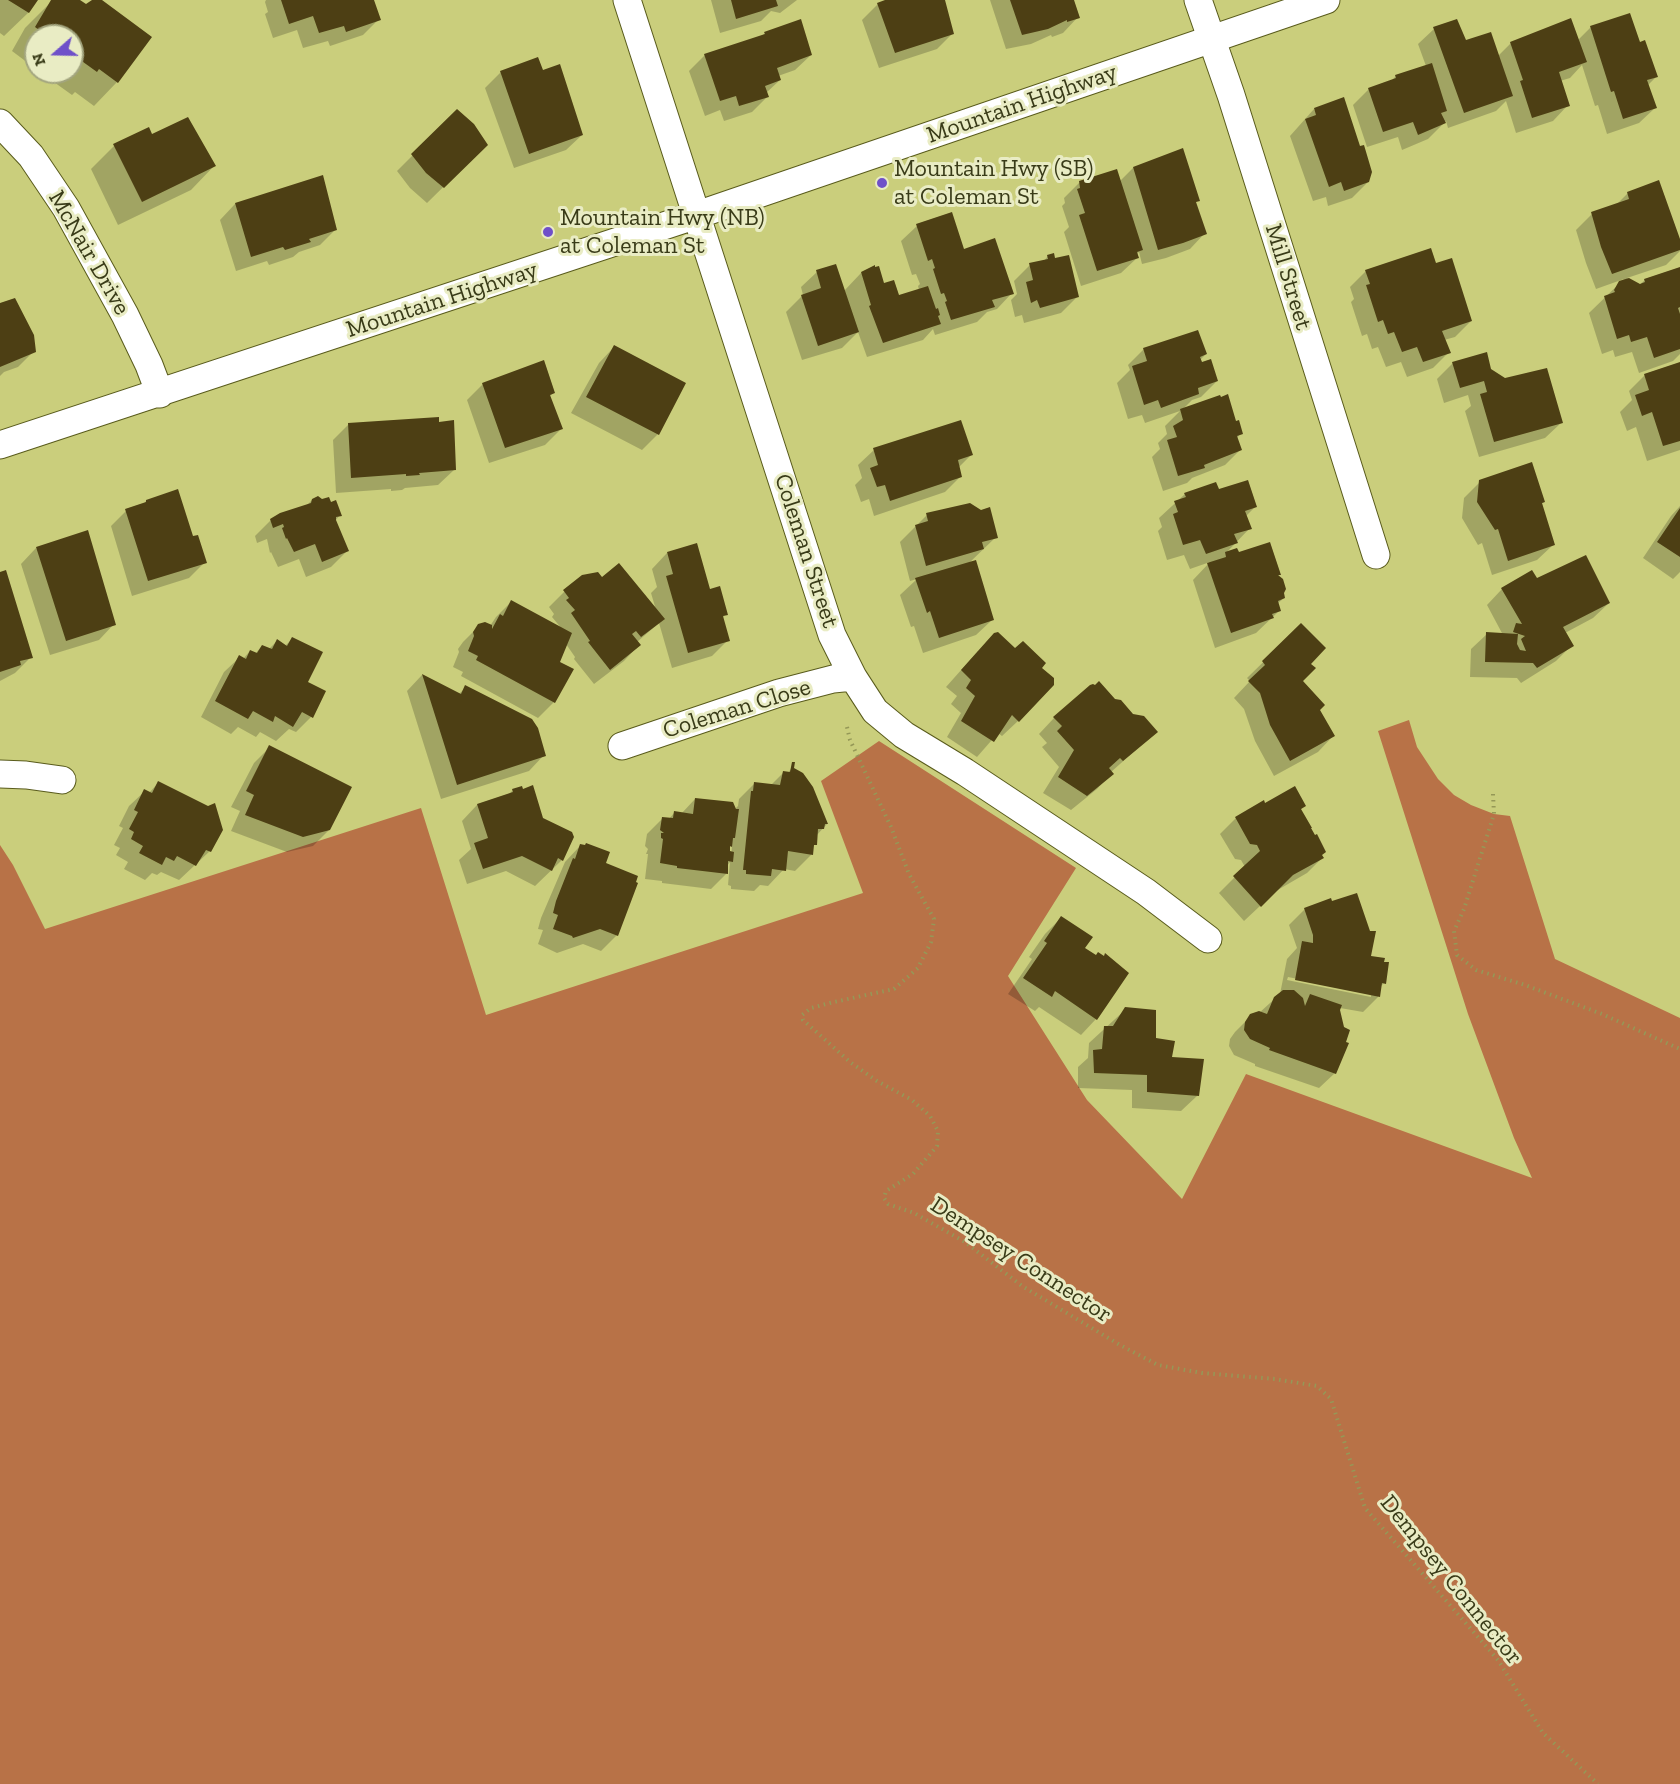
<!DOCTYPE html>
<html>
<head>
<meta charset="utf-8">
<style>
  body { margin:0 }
  #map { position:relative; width:1680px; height:1784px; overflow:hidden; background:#cace7c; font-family:"Zilla Slab",serif }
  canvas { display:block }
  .north { position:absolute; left:24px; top:24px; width:60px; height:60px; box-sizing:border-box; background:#e9ecc4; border:2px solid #a3a57f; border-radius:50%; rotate:250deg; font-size:16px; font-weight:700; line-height:24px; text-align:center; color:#393b18 }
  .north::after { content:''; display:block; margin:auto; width:21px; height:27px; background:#6f50c9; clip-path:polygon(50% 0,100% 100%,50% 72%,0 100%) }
</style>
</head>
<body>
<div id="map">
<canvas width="1680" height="1784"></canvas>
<div class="north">N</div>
</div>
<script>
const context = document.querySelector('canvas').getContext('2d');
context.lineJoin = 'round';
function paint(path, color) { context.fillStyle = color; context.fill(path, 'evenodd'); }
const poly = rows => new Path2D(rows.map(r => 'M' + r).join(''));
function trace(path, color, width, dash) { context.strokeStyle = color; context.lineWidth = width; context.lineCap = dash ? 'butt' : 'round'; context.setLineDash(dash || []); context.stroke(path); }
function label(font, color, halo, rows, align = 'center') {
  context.font = font + ' "Zilla Slab",serif'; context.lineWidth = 6; context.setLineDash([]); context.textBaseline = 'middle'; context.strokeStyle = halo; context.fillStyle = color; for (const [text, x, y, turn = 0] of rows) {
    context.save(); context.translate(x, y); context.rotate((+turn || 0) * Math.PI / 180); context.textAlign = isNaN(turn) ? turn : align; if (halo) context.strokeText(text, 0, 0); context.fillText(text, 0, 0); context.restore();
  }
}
const forest = poly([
  [1409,720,1417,747,1438,779,1454,795,1471,805,1494,814,1510,816,1555,959,1680,1018,1680,1784,0,1784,0,845,13,865,45,929,421,808,486,1015,863,893,821,781,879,741,1076,868,1008,976,1087,1100,1182,1199,1246,1074,1532,1178,1514,1138,1468,1014,1378,731]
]);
const shadow = poly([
  [0,0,36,0,28,13,4,36,0,33],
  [53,0,78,0,86,6,93,0,100,0,117,82,94,106,75,92,72,95,40,72,72,72,72,36,36,36,36,69,12,51,25,28],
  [266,0,373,0,379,19,363,35,330,46,328,41,303,48,297,30,273,38,265,14,268,12,265,2],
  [711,0,797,0,780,13,771,11,761,21,720,33],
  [890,0,944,0,953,33,937,49,879,68,862,20,878,4],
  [990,0,1073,0,1078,17,1063,33,1052,37,1051,35,1031,44,1006,49],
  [1591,27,1639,44,1657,76,1648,85,1655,108,1639,123,1607,134,1598,105,1595,106,1582,65,1570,78,1560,81,1568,105,1553,121,1516,133,1506,101,1496,111,1448,128,1446,121,1428,139,1402,150,1398,137,1367,147,1353,105,1369,89,1390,82,1396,76,1426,66,1418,44,1434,29,1498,56,1511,43,1578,40],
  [765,33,811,55,795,70,778,76,780,80,766,93,767,97,752,112,724,121,720,110,705,116,689,71,705,55,761,37],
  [501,72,542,72,582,135,566,150,514,168,485,88],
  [1314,109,1368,182,1352,198,1328,206,1326,197,1313,201,1290,136],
  [457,111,486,145,427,203,410,188,397,171],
  [151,136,214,166,191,190,118,225,91,169,114,146],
  [1133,168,1198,200,1195,203,1205,233,1190,249,1166,258,1142,264,1139,252,1136,255,1137,258,1121,273,1081,286,1064,232,1069,227,1062,206,1065,203,1064,198,1079,183,1119,182],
  [1628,193,1680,244,1680,251,1666,265,1627,278,1639,285,1645,280,1680,271,1680,354,1673,361,1639,373,1632,352,1615,357,1613,350,1602,354,1589,313,1624,279,1596,289,1586,263,1576,230,1592,214,1615,206],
  [235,204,336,229,320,245,299,252,293,257,269,265,267,261,236,271,220,220],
  [917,226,963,251,1012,293,997,309,987,312,977,322,935,335,933,329,923,340,867,357,858,332,842,348,802,360,786,312,803,295,801,287,817,272,844,291,861,273,883,285,898,297,919,290,918,286,920,284,916,274,912,275,901,241],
  [1048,256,1077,297,1061,313,1024,323,1022,315,1015,317,1011,300,1017,294,1014,281,1030,265,1043,262],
  [1435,264,1471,321,1455,337,1444,340,1449,352,1433,368,1407,377,1401,362,1386,367,1378,347,1372,349,1367,334,1362,336,1351,302,1354,299,1350,287,1366,271],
  [0,305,34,351,18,367,4,372,0,376],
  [614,347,658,434,642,450,571,413,599,363],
  [1144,349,1206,354,1200,360,1217,381,1201,397,1192,400,1183,409,1220,399,1241,433,1237,438,1240,450,1225,465,1192,478,1187,483,1163,491,1152,457,1160,449,1158,443,1167,434,1165,426,1180,411,1145,423,1142,415,1128,419,1117,383,1130,370,1128,365],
  [1453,363,1490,370,1561,423,1545,438,1479,457,1465,411,1471,406,1468,395,1444,403,1437,379],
  [1680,364,1680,450,1647,461,1636,427,1627,431,1620,412,1632,400,1629,391,1645,375],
  [483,384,553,393,549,397,561,429,545,445,489,463,467,400],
  [349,424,454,470,438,485,405,488,402,490,391,491,391,489,336,493,333,440],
  [874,450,971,455,958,468,961,476,945,492,874,516,869,499,861,502,855,485,862,478,858,465],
  [1480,482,1544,502,1541,504,1553,545,1537,560,1492,575,1482,543,1478,545,1462,518,1464,498],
  [1218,491,1255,507,1246,516,1250,528,1226,553,1238,554,1279,575,1278,577,1284,598,1277,604,1279,611,1256,633,1215,648,1193,580,1210,562,1190,569,1184,555,1167,560,1158,531,1162,527,1159,518,1185,494],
  [312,500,340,515,335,521,347,551,331,567,306,577,299,559,278,567,271,552,270,553,267,539,257,543,255,536,271,520,306,506],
  [146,501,192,538,205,562,189,578,132,596,111,526,126,511,143,505],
  [1680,506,1680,572,1673,579,1643,558,1671,516],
  [927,515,996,537,967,565,992,620,976,635,923,653,914,626,911,627,900,595,917,579,910,581,900,542],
  [36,548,114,624,99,640,50,655,21,564],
  [667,553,709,591,726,614,722,618,728,640,712,656,672,668,659,623,637,642,639,645,624,661,594,684,574,659,575,657,566,644,558,662,554,702,538,718,461,676,463,672,453,667,459,652,458,649,463,642,479,626,490,626,496,617,511,602,562,629,552,617,554,614,549,607,564,592,602,579,656,610,651,593,657,587,652,569],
  [0,572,31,657,15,673,0,681],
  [1536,580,1609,603,1593,618,1565,633,1572,645,1556,661,1521,683,1517,678,1470,677,1471,649,1487,634,1503,635,1487,605,1502,589],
  [1301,625,1309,664,1301,681,1333,736,1318,752,1274,776,1255,741,1244,709,1234,698,1250,681,1247,678],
  [292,639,306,683,311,717,296,732,289,729,276,741,260,732,256,737,238,727,231,734,201,717,224,672,240,657,243,659,250,651,255,654,262,646,269,649,277,641,285,646],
  [1015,650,1039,668,1018,721,1002,736,998,733,977,757,947,737,961,713,951,704,957,696,946,687,978,651],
  [422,675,459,694,466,687,544,755,529,771,441,799,407,691],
  [1114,700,1156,732,1111,772,1112,773,1097,789,1071,810,1043,793,1059,767,1042,747,1047,743,1039,734,1054,718],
  [270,747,329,830,313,846,287,852,231,831,240,811,231,807,254,763],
  [791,769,827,824,816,836,811,855,795,871,784,869,768,886,760,885,754,891,731,889,731,886,728,885,730,862,727,866,726,874,711,889,662,883,662,881,645,879,648,854,646,854,648,849,645,846,647,834,663,818,669,819,674,813,681,814,695,799,735,809,738,806,739,799,755,783,771,785,784,772,788,773],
  [732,845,731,858,729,848],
  [158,783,210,851,179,880,161,872,157,875,152,873,145,880,124,869,128,862,116,855,120,848,114,845,123,828,119,826,129,806,145,791,149,793],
  [513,790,542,820,572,837,562,860,535,886,506,871,467,884,459,860,471,849,462,821,477,805,508,795],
  [1265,805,1304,806,1300,810,1322,858,1307,873,1276,891,1244,921,1219,893,1245,867,1241,860,1235,859,1220,834,1236,818],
  [580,846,604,863,617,935,601,951,583,944,557,953,538,944,543,930,538,929,541,918,565,862],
  [1305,909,1369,957,1384,983,1380,987,1378,997,1363,1012,1340,1008,1335,1073,1319,1088,1255,1066,1255,1064,1234,1055,1229,1046,1230,1039,1235,1032,1251,1016,1259,1013,1280,994,1287,959,1297,948,1289,925],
  [1288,977,1371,994,1371,997,1287,980],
  [1061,918,1083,948,1096,1019,1081,1035,1039,1007,1035,1011,1008,994,1032,959,1029,957,1045,934],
  [1126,1009,1171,1058,1197,1096,1181,1111,1132,1108,1132,1090,1078,1088,1078,1067,1088,1058,1089,1043]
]);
const building = poly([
  [8,0,38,0,29,13],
  [51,0,80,0,86,4,92,0,102,0,152,37,118,83,99,69,97,72,72,54,72,36,47,36,35,27],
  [281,0,374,0,381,20,346,32,344,26,319,33,313,16,289,24],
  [731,0,776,0,778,6,736,19],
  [885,0,945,0,954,34,895,53,877,3],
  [1010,0,1074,0,1080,18,1067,22,1067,20,1048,29,1022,35],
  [1630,13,1640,42,1645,40,1658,77,1647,80,1657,108,1623,119,1614,91,1611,92,1590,26],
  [1571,18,1587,62,1559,72,1570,106,1532,118,1520,81,1523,80,1510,42],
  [801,19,812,55,777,68,781,80,765,86,769,97,739,106,736,96,720,101,704,54,765,34,764,32],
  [1457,19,1466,40,1491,32,1513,96,1464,113,1433,27],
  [538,57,543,70,560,64,583,135,529,154,500,71],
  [1432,63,1447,111,1441,113,1446,123,1418,135,1413,122,1383,132,1368,88,1396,78,1395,75],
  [1344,97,1360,146,1364,145,1372,172,1369,182,1344,191,1341,182,1329,187,1305,119,1316,115,1314,108],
  [457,109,474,124,488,145,444,188,426,173,411,154],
  [188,117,216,166,142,202,113,144,149,127,152,134],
  [1183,148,1200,201,1196,202,1207,234,1183,243,1158,250,1133,167],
  [1117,169,1143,250,1137,252,1139,258,1097,271,1079,215,1085,213,1077,189,1080,188,1079,181],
  [323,175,337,230,309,239,311,242,285,250,283,247,251,257,235,203],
  [1659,180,1680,239,1680,250,1612,274,1601,247,1591,212,1629,199,1627,192],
  [952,212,964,249,995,238,1014,294,992,300,995,307,951,320,945,302,947,301,944,293,941,294,933,269,935,268,932,259,928,261,916,224],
  [1431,248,1436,263,1452,258,1472,321,1442,331,1451,353,1423,362,1417,347,1402,352,1394,332,1388,334,1383,320,1378,322,1366,285,1370,284,1365,270],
  [1054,253,1055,258,1069,255,1079,297,1040,308,1037,300,1031,303,1026,282,1033,280,1029,263,1048,259,1047,255],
  [836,264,859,332,818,346,801,295,821,288,816,270],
  [875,265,875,267,879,266,884,283,894,280,899,295,928,286,936,309,938,308,940,315,938,316,941,324,883,343,869,306,871,305,861,272],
  [1680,267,1680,307,1678,308,1680,314,1680,349,1654,358,1647,337,1631,342,1629,335,1617,339,1604,296,1615,292,1614,290,1619,281,1629,278,1640,284,1645,282,1644,279],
  [15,298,34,335,36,352,0,367,0,303],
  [1198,330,1207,354,1200,357,1202,362,1211,359,1218,381,1198,388,1199,394,1161,408,1158,400,1144,405,1132,366,1147,361,1143,348],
  [614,345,686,383,659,435,586,397],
  [1487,352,1491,369,1505,378,1547,368,1563,423,1494,442,1480,394,1487,392,1484,381,1460,388,1452,362],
  [544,360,555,393,550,395,563,429,505,448,482,383],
  [1680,362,1680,441,1663,446,1652,412,1642,416,1635,395,1649,390,1644,374],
  [1228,394,1236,421,1239,420,1243,434,1237,436,1242,450,1204,465,1205,468,1178,476,1167,440,1177,437,1173,426,1183,420,1180,409,1220,395,1221,397],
  [439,417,439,422,454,420,456,470,419,473,420,475,406,476,406,474,351,478,348,423],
  [961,420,973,455,958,460,962,477,890,501,885,485,877,487,870,468,878,465,873,448],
  [1532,462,1545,502,1542,503,1555,545,1508,561,1498,529,1495,530,1477,502,1479,480],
  [1248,480,1257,507,1245,511,1252,529,1234,534,1238,543,1206,554,1200,540,1183,545,1173,514,1178,512,1174,501,1186,497,1184,493,1216,482,1219,489],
  [178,489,193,536,198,535,207,563,148,581,125,509,146,502,146,500],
  [318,496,322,499,329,497,331,502,336,500,342,516,336,517,336,520,349,551,322,562,315,544,294,552,287,538,286,539,282,528,284,527,283,524,273,528,270,519,280,513,311,503,312,499],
  [970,503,981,510,990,507,998,538,982,542,984,549,926,566,915,525,928,521,926,513],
  [1680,508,1680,557,1657,542],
  [88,530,116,625,66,641,36,547],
  [1270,542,1281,575,1278,575,1283,579,1286,589,1284,593,1285,598,1278,601,1281,611,1272,614,1274,618,1231,633,1207,563,1226,557,1225,552,1237,548,1239,552],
  [697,543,710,589,720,586,728,615,723,616,730,641,688,653,666,576,673,574,667,552],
  [1586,555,1610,603,1563,627,1574,646,1537,668,1533,663,1485,662,1486,632,1518,634,1517,644,1520,650,1526,651,1521,639,1525,636,1513,632,1516,623,1522,624,1501,588,1532,570,1537,578],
  [976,560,994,620,939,638,930,611,927,613,915,578],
  [619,563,665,619,641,637,636,631,632,634,641,645,610,670,588,642,590,641,571,613,575,610,566,600,569,598,563,590,582,575,598,572,602,577],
  [6,570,33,658,20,661,21,665,0,672,0,572],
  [511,600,572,633,560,662,574,669,555,703,476,660,478,656,468,651,474,636,473,632,478,624,485,622,492,625,492,629,500,614,503,616],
  [1301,623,1326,648,1311,664,1316,668,1303,681,1325,705,1320,710,1335,736,1290,761,1270,725,1260,693,1248,681,1265,665,1262,661],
  [998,632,1015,648,1023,641,1046,663,1042,668,1054,678,1054,685,1019,722,1012,715,994,742,961,721,975,696,966,688,971,680,961,670,994,633],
  [292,637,323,652,308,682,326,691,313,718,302,712,293,727,275,716,273,722,253,711,248,719,215,701,239,655,246,659,250,650,257,653,262,645,272,649,277,639,287,646],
  [422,674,461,694,465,685,532,719,538,728,546,756,457,785],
  [1099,681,1115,699,1121,700,1133,714,1144,716,1158,732,1123,761,1120,758,1109,768,1114,774,1087,796,1058,777,1074,750,1057,731,1062,726,1053,717,1090,685,1093,684,1095,685],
  [269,745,352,787,330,830,303,837,245,815,254,795,246,791],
  [792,762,795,762,794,768,803,773,813,787,828,824,825,824,824,829,818,829,817,845,814,845,813,855,788,851,786,871,772,869,771,876,746,874,746,870,743,870,751,791,753,791,754,782,780,785,783,771,790,772],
  [158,781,208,806,215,803,223,830,211,852,206,850,196,866,177,856,174,861,166,857,162,865,139,853,143,846,131,839,134,832,129,829,138,812,134,810,144,789,152,793],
  [533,785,543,818,572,832,574,837,563,861,558,858,552,871,522,856,483,869,474,843,488,838,477,804,513,792,512,789,522,786,523,789],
  [1295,786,1306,806,1301,809,1312,828,1311,828,1315,835,1317,834,1326,852,1322,855,1324,858,1293,875,1261,907,1233,876,1260,851,1257,845,1250,844,1235,817,1264,800,1265,803],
  [695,798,733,802,736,809,739,809,735,838,733,838,732,847,730,846,730,851,734,852,733,862,728,861,728,874,677,868,677,866,660,863,663,839,661,838,661,833,664,833,660,830,662,817,673,818,674,811,693,814],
  [586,843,610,852,606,863,638,876,636,882,638,883,618,936,600,929,573,938,572,936,553,929,558,915,553,913,556,901,573,858,575,859,580,844,585,845],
  [1357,893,1370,931,1376,931,1371,956,1385,958,1384,962,1389,962,1386,984,1382,983,1380,997,1295,980,1302,941,1313,943,1313,935,1304,908,1331,898,1332,901],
  [1061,916,1093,937,1085,948,1096,955,1098,952,1104,956,1105,953,1129,973,1097,1020,1055,991,1052,997,1023,978,1047,943,1044,941],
  [1283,990,1294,990,1303,998,1305,1006,1310,994,1342,1005,1340,1010,1344,1027,1350,1030,1346,1042,1349,1043,1336,1074,1269,1050,1270,1048,1250,1039,1244,1030,1245,1022,1250,1014,1259,1011,1267,1014,1274,997],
  [1125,1007,1156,1010,1156,1038,1175,1041,1172,1057,1204,1059,1199,1096,1147,1092,1147,1075,1094,1073,1093,1050,1102,1049,1104,1026,1113,1026]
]);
const path = poly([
  [847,727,850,740,891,827,909,874,934,919,931,942,918,968,894,989,834,1002,811,1008,802,1015,803,1020,850,1062,877,1081,912,1100,930,1116,938,1131,937,1146,913,1174,886,1191,884,1198,888,1204,914,1213,965,1242,1022,1286,1120,1345,1158,1365,1202,1373,1275,1379,1317,1386,1331,1399,1365,1508,1498,1660,1543,1733,1598,1784],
  [1493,794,1494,814,1464,909,1454,931,1457,955,1476,970,1525,985,1602,1014,1680,1049]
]);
const street = poly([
  [627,0,832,635,853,677,875,711,904,735,965,772,1146,892,1208,939],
  [1198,0,1231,95,1376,555],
  [0,123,31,156,66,208,125,315,149,365,160,394],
  [0,445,697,215,1326,0],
  [622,746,779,693,833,679,853,677],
  [0,774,26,775,62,780]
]);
const markers = [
  [882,183,6,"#6f50c9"],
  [548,232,6,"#6f50c9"]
];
const streetNames = [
  ["Mountain Highway",1022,104,-19],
  ["McNair Drive",89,253,60],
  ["Mill Street",1288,277,73],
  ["Mountain Highway",442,300,-18],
  ["Coleman Street",806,551,72],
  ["Coleman Close",737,709,-17],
  ["Dempsey Connector",1021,1260,33],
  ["Dempsey Connector",1451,1580,51]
];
const poiNames = [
  ["Mountain Hwy (SB)",894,169],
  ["at Coleman St",894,197],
  ["Mountain Hwy (NB)",560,218],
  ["at Coleman St",560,246]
];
paint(forest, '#b87247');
paint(shadow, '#0003');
paint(building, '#4d3f14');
trace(street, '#595b1c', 29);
trace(path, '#959857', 4, [1.5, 4.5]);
trace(street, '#fff', 27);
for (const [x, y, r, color] of markers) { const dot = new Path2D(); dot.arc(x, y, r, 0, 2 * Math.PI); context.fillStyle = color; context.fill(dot); trace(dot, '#e9ecc4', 2); }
label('24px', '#393b18', '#e9ecc4', streetNames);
label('24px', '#393b18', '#e9ecc4', poiNames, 'left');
</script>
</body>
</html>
